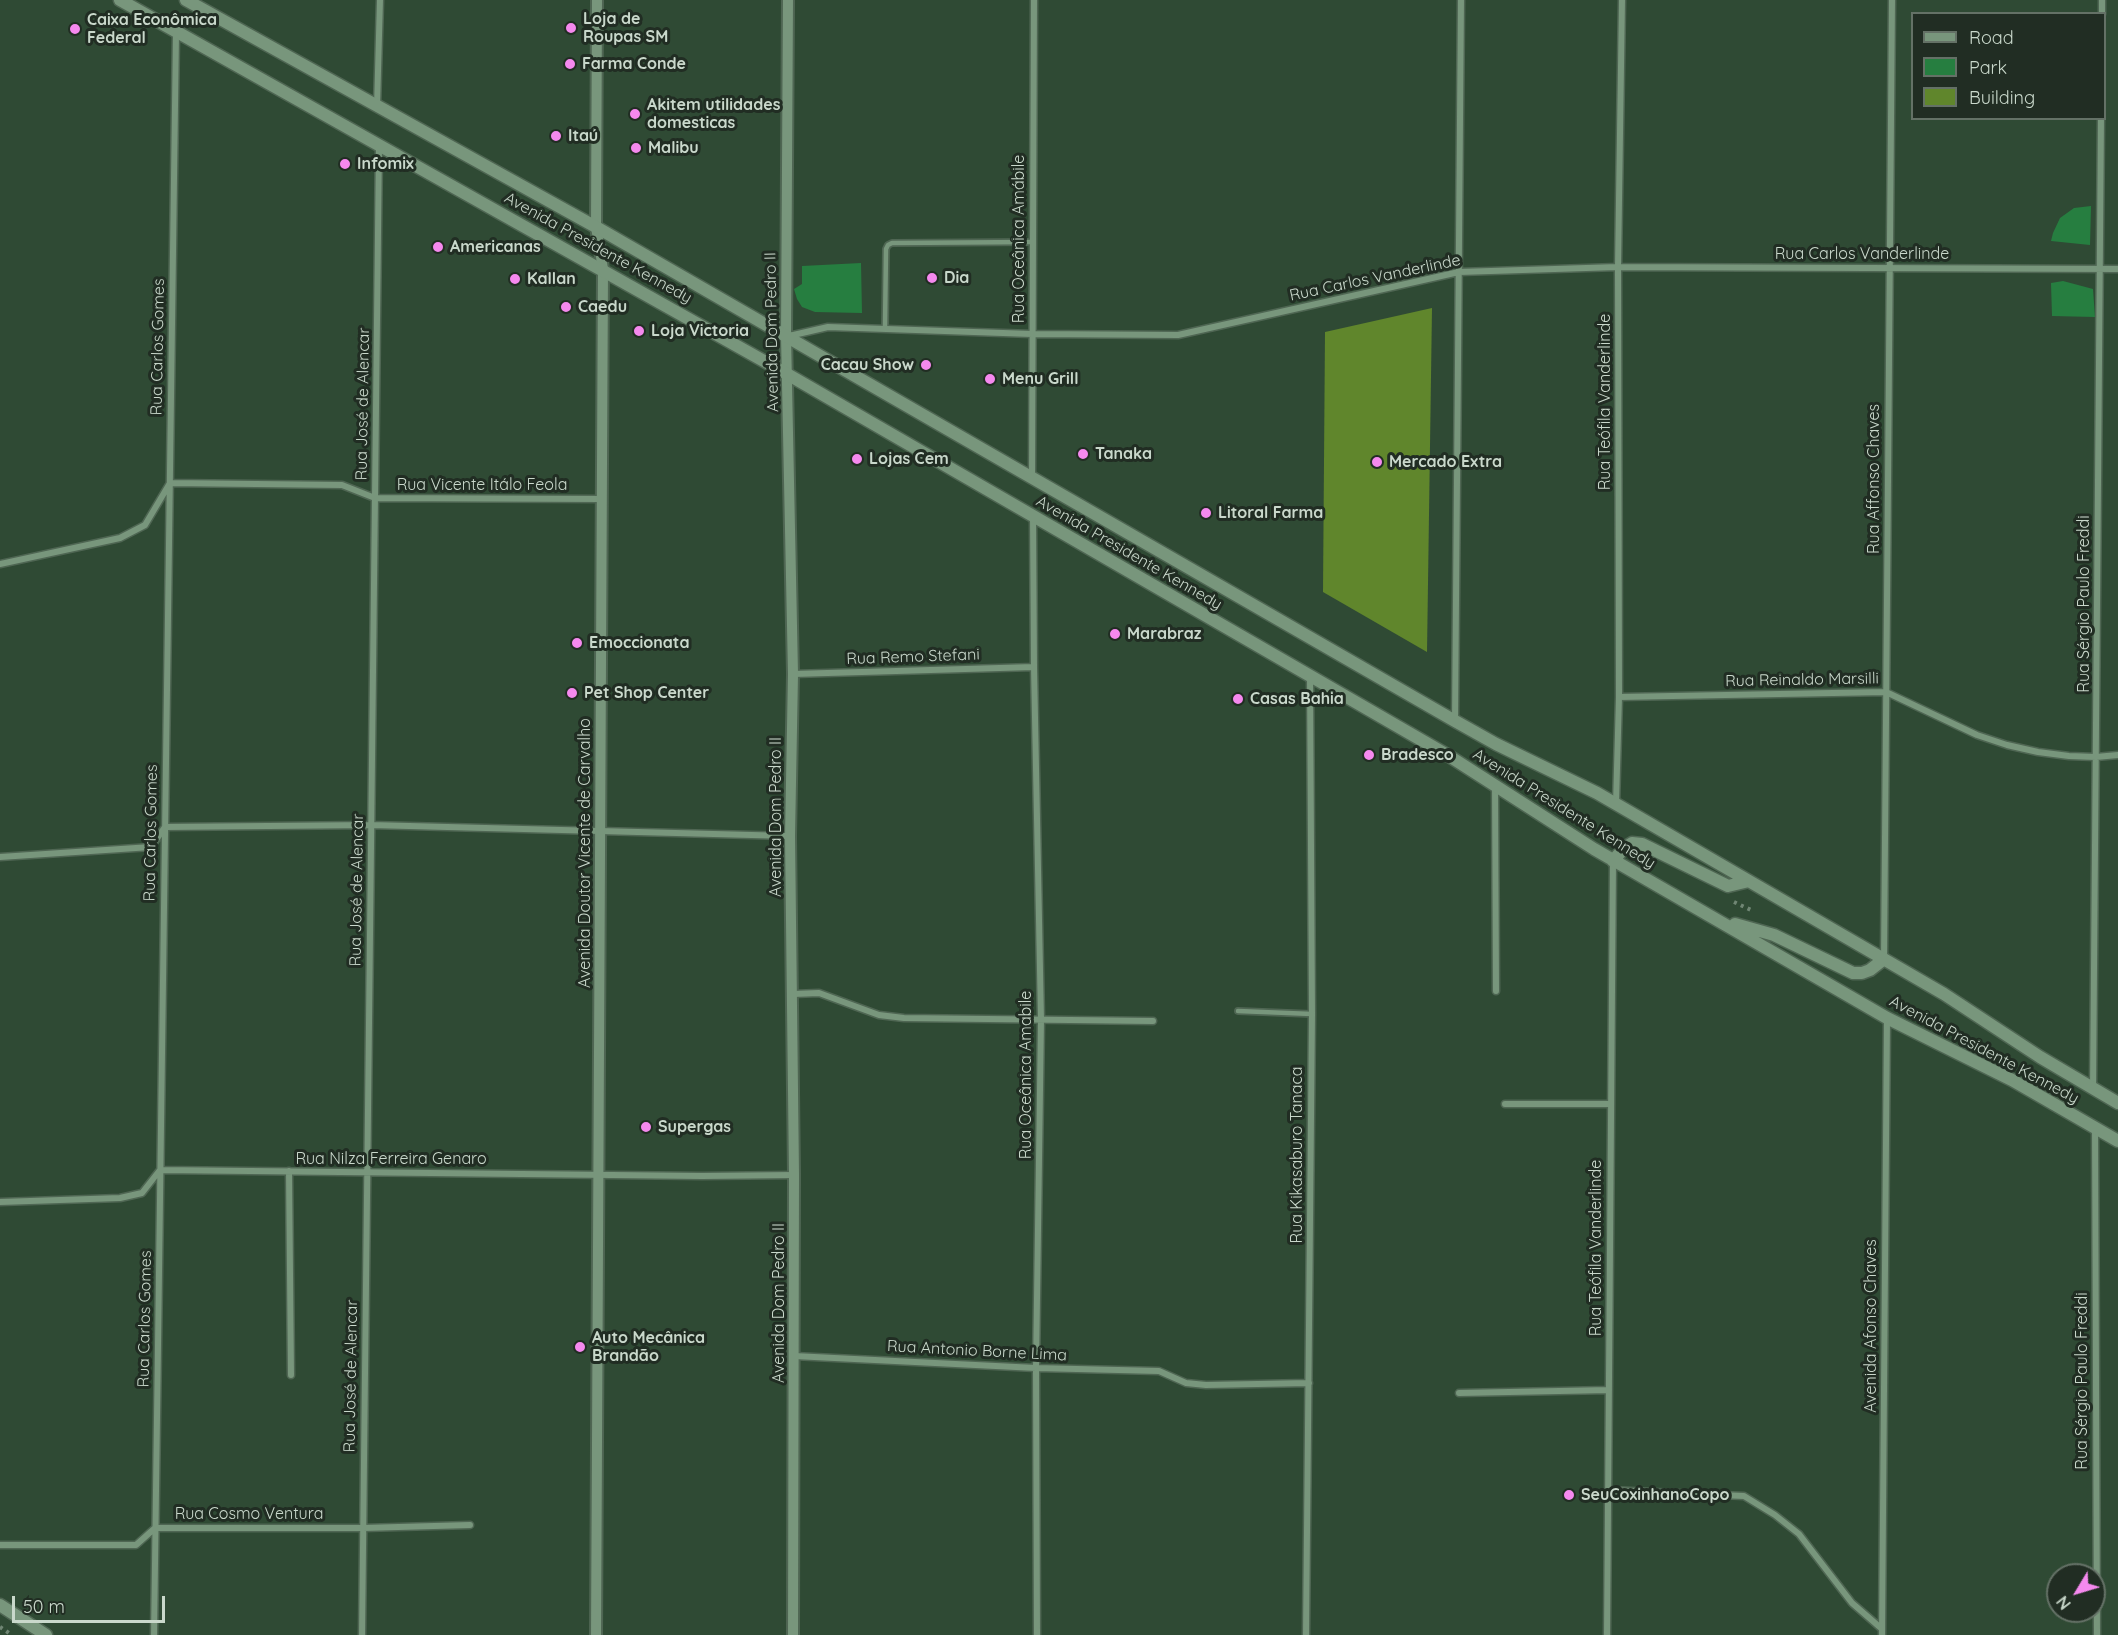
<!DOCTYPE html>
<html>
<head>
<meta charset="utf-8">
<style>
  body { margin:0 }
  #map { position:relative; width:2118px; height:1635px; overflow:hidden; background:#2f4a34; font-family:Quicksand,sans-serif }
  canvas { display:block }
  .legend { position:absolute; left:1911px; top:12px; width:195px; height:108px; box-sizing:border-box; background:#212d23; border:2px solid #647166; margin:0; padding:8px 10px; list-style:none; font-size:18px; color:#c9d8cb }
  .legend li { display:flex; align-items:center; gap:12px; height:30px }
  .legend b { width:30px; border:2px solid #647166 }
  .north { position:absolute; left:2046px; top:1563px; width:60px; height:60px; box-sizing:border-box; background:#212d23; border:2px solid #647166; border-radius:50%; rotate:232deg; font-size:16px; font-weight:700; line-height:24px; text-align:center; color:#c9d8cb }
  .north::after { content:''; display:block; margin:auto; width:21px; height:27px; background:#f589ee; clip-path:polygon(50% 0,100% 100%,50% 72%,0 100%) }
  .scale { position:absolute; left:12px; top:1596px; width:153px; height:27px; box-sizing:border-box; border:3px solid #c9d8cb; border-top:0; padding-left:8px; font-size:18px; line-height:21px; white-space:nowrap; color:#c9d8cb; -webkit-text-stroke:4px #212d23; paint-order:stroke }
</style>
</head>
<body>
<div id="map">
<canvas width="2118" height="1635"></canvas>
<ul class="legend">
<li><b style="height:8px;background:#78967c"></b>Road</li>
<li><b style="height:16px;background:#267e40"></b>Park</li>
<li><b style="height:16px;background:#60862c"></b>Building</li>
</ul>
<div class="north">N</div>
<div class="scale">50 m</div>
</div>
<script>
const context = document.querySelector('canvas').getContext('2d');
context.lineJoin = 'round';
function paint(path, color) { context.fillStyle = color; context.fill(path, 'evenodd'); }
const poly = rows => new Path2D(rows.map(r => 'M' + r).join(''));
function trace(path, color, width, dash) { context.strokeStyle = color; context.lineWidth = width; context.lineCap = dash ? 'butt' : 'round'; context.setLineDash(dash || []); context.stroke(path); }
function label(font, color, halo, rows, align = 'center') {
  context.font = font + ' Quicksand,sans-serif'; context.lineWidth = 6; context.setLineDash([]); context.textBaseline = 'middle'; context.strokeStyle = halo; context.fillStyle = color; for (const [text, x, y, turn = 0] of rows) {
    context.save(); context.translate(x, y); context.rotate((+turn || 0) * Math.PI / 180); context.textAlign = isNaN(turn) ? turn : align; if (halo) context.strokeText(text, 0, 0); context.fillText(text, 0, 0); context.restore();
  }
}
const green = poly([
  [2091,206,2090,245,2051,241,2053,233,2060,218,2074,208],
  [861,263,862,313,815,312,802,307,797,299,794,289,802,284,802,266],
  [2063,281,2093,289,2095,317,2052,316,2051,283]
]);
const building = poly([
  [1432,308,1427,652,1323,592,1325,332]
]);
const path = poly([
  [1734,902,1751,910],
  [0,1627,12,1635]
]);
const service = poly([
  [885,327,886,249,888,245,892,243,1033,242],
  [1238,1011,1312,1014]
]);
const minor = poly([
  [2102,14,2102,0],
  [377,107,380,0],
  [789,336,828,327,1032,334,1178,335,1459,272,1618,267,2118,269],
  [1032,478,1034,0],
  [1033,517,1034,667,1041,1020,1036,1368,1037,1635],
  [0,564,120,538,145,525,170,483,342,485,375,498,601,499],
  [793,674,1034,667],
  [1619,697,1886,692,1977,735,2007,745,2038,752,2069,756,2096,757,2118,755],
  [1455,721,1461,0],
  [1495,785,1496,991],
  [1616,804,1619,697,1618,267,1622,0],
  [0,857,151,847,165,827,371,825,790,836],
  [1884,959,1892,0],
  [793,994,819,993,879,1015,904,1018,1153,1021],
  [2093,1089,2101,118],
  [1505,1104,1611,1104],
  [2095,1128,2097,1635],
  [289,1171,291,1375],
  [0,1202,120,1198,142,1193,160,1170,702,1176,794,1175],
  [794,1356,1036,1368,1159,1371,1186,1383,1206,1385,1309,1383],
  [1459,1393,1609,1390],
  [1608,1490,1744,1496,1775,1515,1799,1534,1852,1603,1882,1629],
  [0,1545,136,1545,155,1528,363,1528,470,1525],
  [154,1635,176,33],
  [362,1635,379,145],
  [1306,1635,1312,1014,1310,676],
  [1607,1635,1613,861],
  [1882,1635,1887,1019]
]);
const tertiary = poly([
  [788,0,786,336,793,674,790,836,794,1175,793,1635],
  [596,1635,603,269,596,227,597,0]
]);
const secondary = poly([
  [120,0,787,374,1449,756,1594,849,1887,1018,2012,1080,2118,1141],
  [186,0,596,227,1455,721,1496,744,1597,793,1944,994,2040,1057,2118,1103],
  [1613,861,1624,848,1632,843,1642,844,1728,886,1749,881],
  [1735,924,1774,935,1853,973,1862,973,1870,970,1884,959],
  [0,1605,46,1635]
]);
const markers = [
  [571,28,6,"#f589ee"],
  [75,29,6,"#f589ee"],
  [570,64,6,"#f589ee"],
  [635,114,6,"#f589ee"],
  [556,136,6,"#f589ee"],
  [636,148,6,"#f589ee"],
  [345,164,6,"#f589ee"],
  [438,247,6,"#f589ee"],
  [932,278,6,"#f589ee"],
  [515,279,6,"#f589ee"],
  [566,307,6,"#f589ee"],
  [639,331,6,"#f589ee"],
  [926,365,6,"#f589ee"],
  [990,379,6,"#f589ee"],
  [1083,454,6,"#f589ee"],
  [857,459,6,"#f589ee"],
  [1377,462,6,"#f589ee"],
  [1206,513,6,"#f589ee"],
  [1115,634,6,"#f589ee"],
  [577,643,6,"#f589ee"],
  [572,693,6,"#f589ee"],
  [1238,699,6,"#f589ee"],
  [1369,755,6,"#f589ee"],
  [646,1127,6,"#f589ee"],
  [580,1347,6,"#f589ee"],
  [1569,1495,6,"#f589ee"]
];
const poiNames = [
  ["Loja de",583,19],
  ["Roupas SM",583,37],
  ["Caixa Econômica",87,20],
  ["Federal",87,38],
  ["Farma Conde",582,64],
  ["Akitem utilidades",647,105],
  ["domesticas",647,123],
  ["Itaú",568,136],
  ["Malibu",648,148],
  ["Infomix",357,164],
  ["Americanas",450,247],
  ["Dia",944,278],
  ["Kallan",527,279],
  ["Caedu",578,307],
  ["Loja Victoria",651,331],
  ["Cacau Show",914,365,"right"],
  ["Menu Grill",1002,379],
  ["Tanaka",1095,454],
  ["Lojas Cem",869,459],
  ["Mercado Extra",1389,462],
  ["Litoral Farma",1218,513],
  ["Marabraz",1127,634],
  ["Emoccionata",589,643],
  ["Pet Shop Center",584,693],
  ["Casas Bahia",1250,699],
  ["Bradesco",1381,755],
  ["Supergas",658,1127],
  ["Auto Mecânica",592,1338],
  ["Brandão",592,1356],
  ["SeuCoxinhanoCopo",1581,1495]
];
const streetNames = [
  ["Rua Oceânica Amábile",1019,239,-90],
  ["Avenida Presidente Kennedy",598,248,29],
  ["Rua Carlos Vanderlinde",1862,254],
  ["Rua Carlos Vanderlinde",1375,278,-12],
  ["Avenida Dom Pedro II",772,332,-91],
  ["Rua Carlos Gomes",158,347,-89],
  ["Rua Teófila Vanderlinde",1605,402,-90],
  ["Rua José de Alencar",363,404,-89],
  ["Rua Affonso Chaves",1874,479,-90],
  ["Rua Vicente Itálo Feola",482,485],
  ["Avenida Presidente Kennedy",1129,553,30],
  ["Rua Sérgio Paulo Freddi",2084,604,-90],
  ["Rua Remo Stefani",913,657,-2],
  ["Rua Reinaldo Marsilli",1802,680,-1],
  ["Avenida Presidente Kennedy",1564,809,32],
  ["Avenida Dom Pedro II",776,817,-90],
  ["Rua Carlos Gomes",151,833,-89],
  ["Avenida Doutor Vicente de Carvalho",585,853,-90],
  ["Rua José de Alencar",357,890,-89],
  ["Avenida Presidente Kennedy",1984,1050,28],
  ["Rua Oceânica Amabile",1026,1075,-90],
  ["Rua Kikasaburo Tanaca",1297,1155,-90],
  ["Rua Nilza Ferreira Genaro",391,1159],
  ["Rua Teófila Vanderlinde",1596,1248,-90],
  ["Avenida Dom Pedro II",779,1303,-90],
  ["Rua Carlos Gomes",145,1319,-89],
  ["Avenida Afonso Chaves",1871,1326,-90],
  ["Rua Antonio Borne Lima",977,1351,3],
  ["Rua José de Alencar",351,1376,-89],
  ["Rua Sérgio Paulo Freddi",2082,1381,-90],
  ["Rua Cosmo Ventura",249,1514]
];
paint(green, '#267e40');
paint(building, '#60862c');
trace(service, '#4f6653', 8);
trace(minor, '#4f6653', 9);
trace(tertiary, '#4f6653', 14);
trace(secondary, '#4f6653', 15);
trace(path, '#708674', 4, [3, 4.5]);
trace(service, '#78967c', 4.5);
trace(minor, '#78967c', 6);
trace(tertiary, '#78967c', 10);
trace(secondary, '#78967c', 12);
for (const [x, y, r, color] of markers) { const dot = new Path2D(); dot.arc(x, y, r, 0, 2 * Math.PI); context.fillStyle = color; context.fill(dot); trace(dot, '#212d23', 2); }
label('bold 16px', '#c9d8cb', '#212d23', poiNames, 'left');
label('16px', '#c9d8cb', '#212d23', streetNames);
</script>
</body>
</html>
